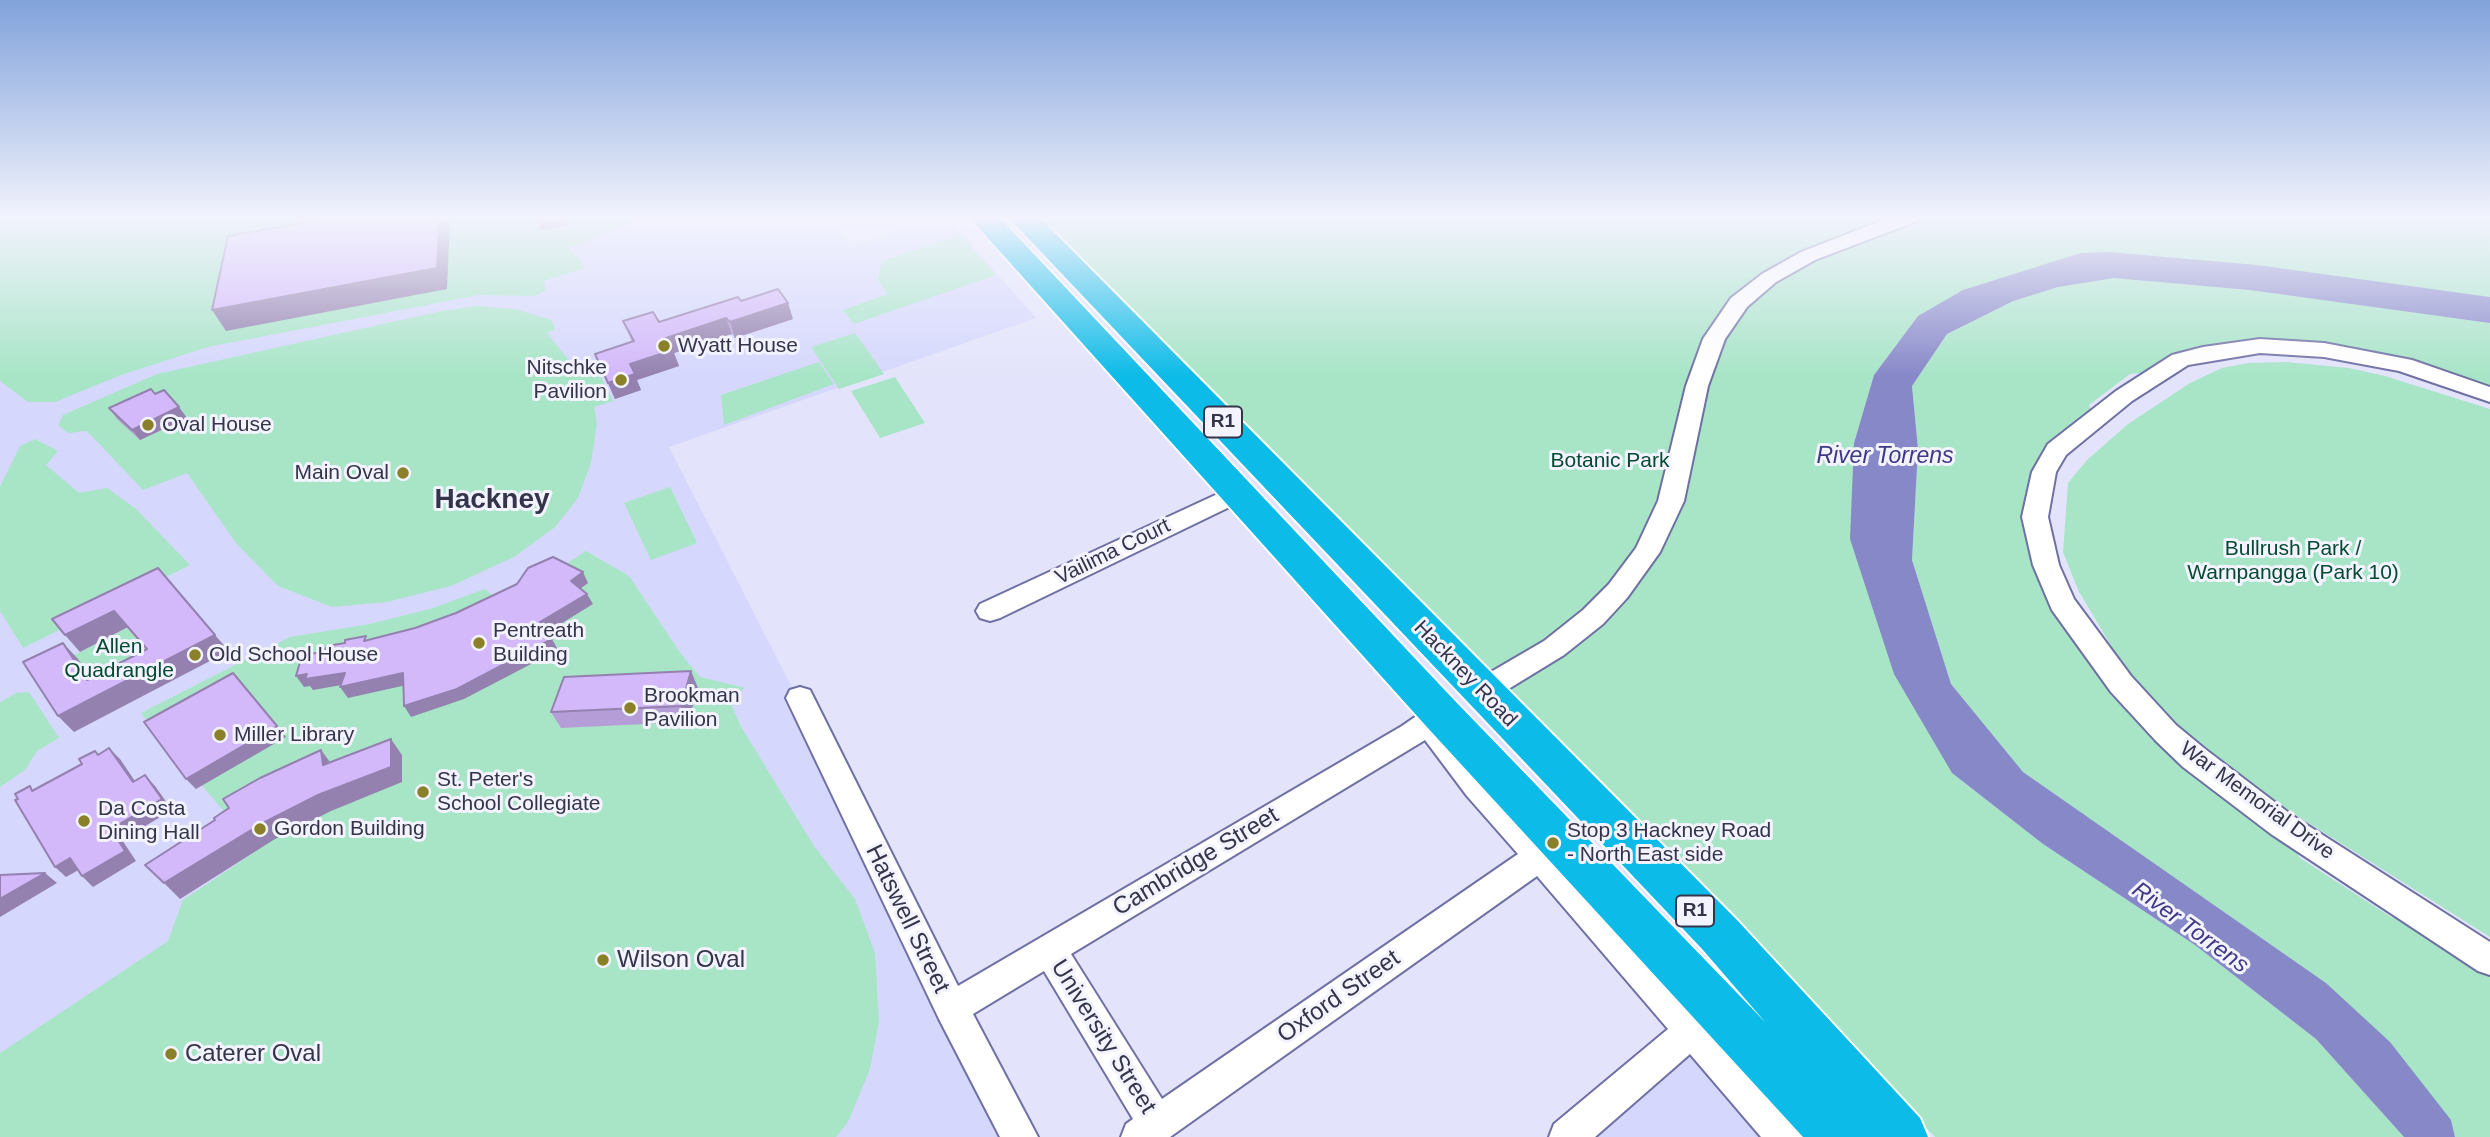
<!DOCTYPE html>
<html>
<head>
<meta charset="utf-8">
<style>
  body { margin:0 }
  canvas { display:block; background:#e3e4fb }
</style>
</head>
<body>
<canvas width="2490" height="1137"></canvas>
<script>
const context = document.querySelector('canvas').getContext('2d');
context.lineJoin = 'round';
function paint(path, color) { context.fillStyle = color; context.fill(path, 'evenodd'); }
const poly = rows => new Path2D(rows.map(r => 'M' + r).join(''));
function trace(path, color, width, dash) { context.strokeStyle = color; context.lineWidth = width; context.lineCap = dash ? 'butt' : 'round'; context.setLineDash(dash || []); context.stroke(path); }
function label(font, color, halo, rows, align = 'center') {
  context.font = font + ' Arial,sans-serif'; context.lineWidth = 6; context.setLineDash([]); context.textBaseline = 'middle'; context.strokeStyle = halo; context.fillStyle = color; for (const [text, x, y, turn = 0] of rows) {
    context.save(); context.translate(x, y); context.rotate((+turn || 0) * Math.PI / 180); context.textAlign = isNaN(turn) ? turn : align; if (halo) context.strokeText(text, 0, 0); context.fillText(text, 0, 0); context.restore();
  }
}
const built = poly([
  [0,217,826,217,852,246,948,217,1036,318,669,447,1022,1137,0,1137],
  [1690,1032,1785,1137,1567,1137]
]);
const green = poly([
  [0,217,645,217,569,248,586,268,544,281,546,291,533,296,479,295,208,347,121,375,55,402,28,402,0,381],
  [1041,217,2490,217,2490,391,2467,382,2254,341,2227,343,2196,349,2166,359,2142,373,2130,374,2089,405,2091,411,2037,471,2054,601,2293,846,2300,858,2391,917,2413,922,2490,975,2490,1137,2455,1137,2451,1120,2326,983,2023,772,1951,684,1912,560,1918,449,1912,386,1947,334,1992,310,1918,316,1874,375,1854,443,1952,773,2043,844,2195,945,2316,1039,2404,1137,1935,1137,1052,235,1051,227],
  [960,235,996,275,854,324,843,310,888,294,878,280,882,261],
  [477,306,515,309,552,320,555,329,547,333,581,375,597,369,613,401,594,407,597,423,591,463,578,498,555,527,514,557,451,586,387,602,332,607,278,586,236,543,187,473,143,490,87,431,68,433,58,425,63,415,157,374,442,311],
  [855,333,884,374,839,389,811,347],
  [819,362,834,384,724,425,721,395],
  [2286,362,2349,368,2385,376,2490,409,2490,937,2261,793,2180,732,2145,693,2113,649,2078,590,2063,552,2068,483,2087,460,2128,424,2190,383,2222,368,2248,363],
  [895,377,925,423,880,438,851,391],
  [35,439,58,451,46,465,79,493,107,488,136,509,190,565,23,648,0,611,0,487,20,446],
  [670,487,697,543,651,560,624,503],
  [586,551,629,576,681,654,700,677,745,688,729,699,740,725,814,846,855,899,875,953,879,1021,870,1069,848,1122,836,1137,0,1137,0,1053,168,941,183,900,252,854,227,815,141,713,290,637,370,624,430,609,485,589,503,605],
  [142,620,149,652,102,696,74,655],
  [29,692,59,738,37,751,25,770,0,787,0,702,16,693]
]);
const water = poly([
  [2109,252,2257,265,2490,297,2490,323,2250,290,2114,278,2058,287,2013,301,1947,334,1912,386,1918,449,1912,560,1951,684,2023,772,2326,983,2390,1042,2451,1120,2455,1137,2404,1137,2316,1039,2195,945,2043,844,1952,773,1894,674,1850,539,1854,443,1874,375,1918,316,1963,290,2081,253]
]);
const minor = poly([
  [1891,217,1920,217,1917,221,1815,260,1776,282,1747,307,1725,339,1708,386,1684,501,1660,552,1627,598,1603,624,1564,655,1492,699,1482,702,1472,699,1468,691,1472,683,1544,641,1583,610,1609,584,1636,548,1658,501,1686,386,1703,339,1731,298,1762,274,1801,252,1891,217],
  [2260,339,2324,343,2412,360,2490,387,2490,402,2399,371,2324,357,2260,353,2188,365,2132,401,2066,455,2056,472,2048,517,2059,565,2074,599,2131,676,2176,725,2205,749,2293,816,2490,942,2490,975,2478,971,2271,834,2183,767,2156,741,2111,692,2052,610,2033,565,2022,517,2032,472,2048,444,2116,391,2172,355,2203,347,2260,339],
  [1237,485,1246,487,1249,493,1246,499,1000,618,990,621,980,618,976,611,980,604,1237,485],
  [800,687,810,690,958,986,1402,726,1431,706,1441,703,1451,706,1455,714,1447,725,1489,778,1798,1124,1803,1137,1761,1137,1690,1054,1595,1137,1549,1137,1554,1124,1668,1029,1537,876,1170,1137,1121,1137,1126,1124,1133,1119,1044,971,973,1014,1038,1137,1000,1137,939,1019,786,698,790,690,800,687],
  [1425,740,1467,796,1518,854,1162,1099,1071,954,1425,740]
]);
const highway = poly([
  [969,217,999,217,1456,702,1766,1023,1703,950,1008,217,1039,217,1737,920,1920,1118,1928,1137,1803,1137,1426,726,969,217]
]);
const wall = poly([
  [741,301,793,319,735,338,732,334,674,353,679,366,637,380,641,390,615,399,595,354,632,342,623,321,659,322],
  [155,394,187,418,140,440,117,419,109,408],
  [698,688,688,722,561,728,551,712]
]);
const shadedWall = poly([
  [440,217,448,217,450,220,447,289,226,331,212,310],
  [535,217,568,217,567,226,541,230],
  [788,303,793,319,735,338,730,322],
  [726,318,732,334,674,353,679,366,637,380,641,390,615,399,608,383,630,364,666,338],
  [179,407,187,418,140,440,132,430],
  [583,572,588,583,576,592,571,581],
  [587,594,593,604,546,633,540,622],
  [114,611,128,627,80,652,65,635],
  [215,635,229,651,74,732,58,716,87,680,63,643,78,659,101,694],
  [552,639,558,650,464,699,411,717,404,706],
  [691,671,698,688,688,722,681,706],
  [345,673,353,683,313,690,310,686,304,687,296,676,307,674],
  [403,673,411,684,348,698,340,687],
  [277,726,286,737,196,789,186,779],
  [391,739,402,755,402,782,331,811,275,839,180,899,164,883],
  [109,748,120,759,143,793,133,782],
  [321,750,333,766,323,765],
  [145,775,155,786,172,810,122,840,136,861,93,887,82,876],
  [70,858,82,868,66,877,55,867],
  [45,873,57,883,0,917,0,899]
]);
const building = poly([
  [318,217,440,217,437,268,212,310,228,236,318,220,318,217],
  [778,289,788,303,730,322,726,318,666,338,673,350,630,364,635,374,608,383,595,354,634,341,623,321,653,312,659,322,738,297,741,301,778,289],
  [151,389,155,394,164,390,179,407,132,430,109,408,151,389],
  [553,557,583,572,571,581,587,594,540,622,552,639,457,689,404,706,403,673,340,687,345,673,305,679,307,674,296,676,302,655,324,652,327,646,345,643,345,640,366,636,364,641,415,628,456,613,517,584,528,568,553,557],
  [158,568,215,635,58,716,23,662,63,643,87,680,147,649,114,611,65,635,52,619,158,568],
  [691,671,681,706,551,712,564,677,691,671],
  [233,673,277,726,186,779,144,722,233,673],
  [391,739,391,767,318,795,261,824,164,883,145,865,215,820,214,818,229,808,223,799,260,778,321,750,323,765,391,739],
  [109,748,133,782,145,775,162,799,111,829,125,851,82,876,70,858,55,867,15,800,18,799,15,794,30,786,32,791,82,764,79,759,95,751,98,755,109,748],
  [45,873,0,899,0,875,45,873]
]);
const markers = [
  [664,346,7,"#8a8028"],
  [621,380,7,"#8a8028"],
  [148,425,7,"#8a8028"],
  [403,473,7,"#8a8028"],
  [479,643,7,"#8a8028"],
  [195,655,7,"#8a8028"],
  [630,708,7,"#8a8028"],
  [220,735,7,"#8a8028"],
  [423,792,7,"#8a8028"],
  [84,821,7,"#8a8028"],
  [260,829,7,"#8a8028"],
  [1553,843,7,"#8a8028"],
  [603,960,7,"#8a8028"],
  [171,1054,7,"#8a8028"]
];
const shields = [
  [1223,422,38],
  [1695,911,38]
];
const shieldNames = [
  ["R1",1223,422],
  ["R1",1695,911]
];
const poiNames = [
  ["Wyatt House",678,346],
  ["Nitschke",607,368,"right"],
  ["Pavilion",607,392,"right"],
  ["Oval House",162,425],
  ["Main Oval",389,473,"right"],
  ["Pentreath",493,631],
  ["Building",493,655],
  ["Old School House",209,655],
  ["Brookman",644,696],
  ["Pavilion",644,720],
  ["Miller Library",234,735],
  ["St. Peter's",437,780],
  ["School Collegiate",437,804],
  ["Da Costa",98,809],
  ["Dining Hall",98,833],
  ["Gordon Building",274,829],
  ["Stop 3 Hackney Road",1567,831],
  ["- North East side",1567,855]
];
const parkNames = [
  ["Botanic Park",1610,461],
  ["Bullrush Park /",2293,549],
  ["Warnpangga (Park 10)",2293,573],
  ["Allen",119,647],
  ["Quadrangle",119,671]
];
const streetNames = [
  ["Vailima Court",1113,552,-26],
  ["Hackney Road",1465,674,46],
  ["War Memorial Drive",2257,801,36]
];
const waterNames = [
  ["River Torrens",1885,457],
  ["River Torrens",2190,928,36]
];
const nearStreetnames = [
  ["Cambridge Street",1196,862,-31],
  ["Hatswell Street",907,919,64],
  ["Oxford Street",1339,997,-35],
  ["University Street",1103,1037,58]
];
const nearPoinames = [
  ["Wilson Oval",617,960],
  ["Caterer Oval",185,1054]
];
const districtNames = [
  ["Hackney",492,500]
];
paint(built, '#d5d7fd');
paint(green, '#a8e5c7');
paint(water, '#8788c8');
trace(minor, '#6f70a3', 4);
trace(highway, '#fff', 4);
paint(minor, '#fff');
paint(highway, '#0cbbe7');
paint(wall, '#b59ed7');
paint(shadedWall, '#9481af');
paint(building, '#d3b8fa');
trace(building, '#9481af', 2);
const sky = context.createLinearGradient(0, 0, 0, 376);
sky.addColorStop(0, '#81a2db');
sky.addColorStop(0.58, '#f2f3fd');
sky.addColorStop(1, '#f2f3fd00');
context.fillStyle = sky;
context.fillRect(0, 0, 2490, 376);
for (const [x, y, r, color] of markers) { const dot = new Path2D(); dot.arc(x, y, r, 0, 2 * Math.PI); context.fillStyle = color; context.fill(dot); trace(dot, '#f2f3fe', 2.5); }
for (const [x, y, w] of shields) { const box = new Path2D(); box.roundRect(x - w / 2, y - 15.5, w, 31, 5); context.fillStyle = '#f2f3fe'; context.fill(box); trace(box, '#34354b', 2); }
label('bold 19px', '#34354b', null, shieldNames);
label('21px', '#34354b', '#f2f3fe', poiNames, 'left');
label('21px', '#074a32', '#f2f3fe', parkNames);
label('21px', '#34354b', '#f2f3fe', streetNames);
label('italic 23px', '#3e3885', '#f2f3fe', waterNames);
label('24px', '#34354b', '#f2f3fe', nearStreetnames);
label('24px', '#34354b', '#f2f3fe', nearPoinames, 'left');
label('bold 28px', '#34354b', '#f2f3fe', districtNames);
</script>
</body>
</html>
